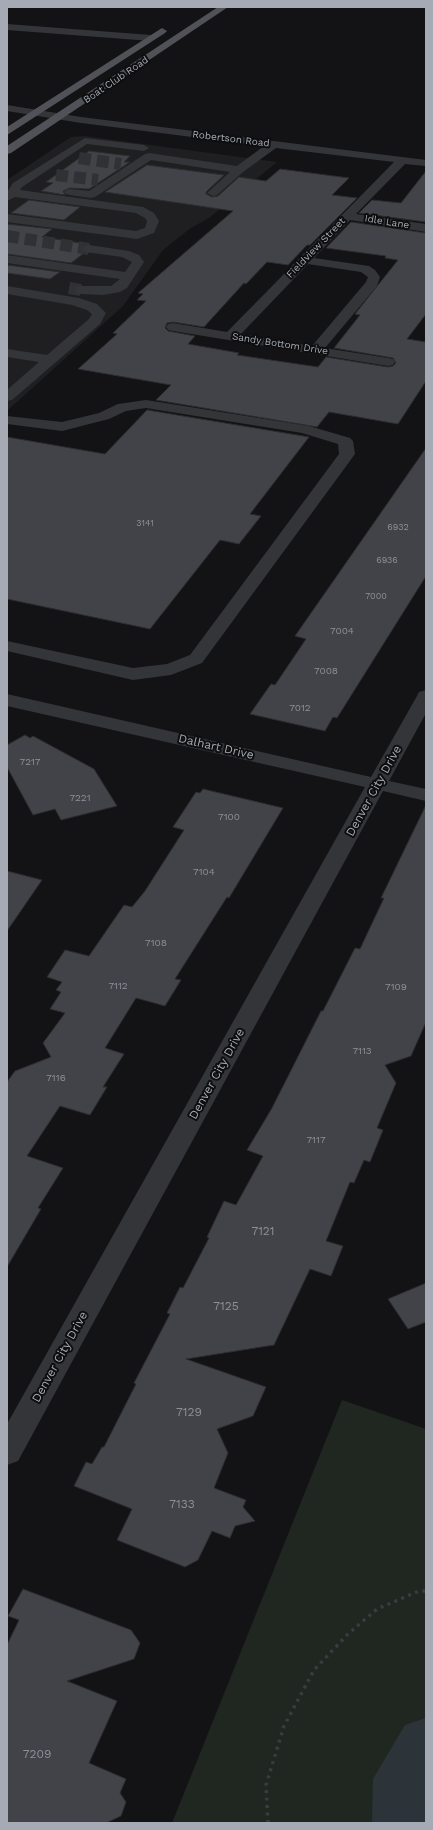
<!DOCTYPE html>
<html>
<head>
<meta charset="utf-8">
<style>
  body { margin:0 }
  #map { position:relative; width:433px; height:1830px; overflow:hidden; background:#131315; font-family:"Work Sans",sans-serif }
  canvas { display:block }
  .frame { position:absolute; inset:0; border:8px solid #a5aab4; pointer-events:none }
</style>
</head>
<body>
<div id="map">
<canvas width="433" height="1830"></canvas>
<div class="frame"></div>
</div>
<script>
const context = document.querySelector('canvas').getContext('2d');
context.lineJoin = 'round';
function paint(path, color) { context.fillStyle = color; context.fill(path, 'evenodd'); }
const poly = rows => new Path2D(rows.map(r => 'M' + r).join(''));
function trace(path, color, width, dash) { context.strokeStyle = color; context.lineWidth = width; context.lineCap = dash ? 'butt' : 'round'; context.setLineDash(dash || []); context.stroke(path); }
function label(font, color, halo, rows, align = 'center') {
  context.font = font + ' "Work Sans",sans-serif'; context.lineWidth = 4; context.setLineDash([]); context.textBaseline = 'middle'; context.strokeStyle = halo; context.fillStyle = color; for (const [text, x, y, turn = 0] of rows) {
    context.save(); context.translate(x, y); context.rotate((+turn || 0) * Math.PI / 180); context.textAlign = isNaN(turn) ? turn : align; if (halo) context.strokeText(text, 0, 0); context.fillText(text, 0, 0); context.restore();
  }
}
const built = poly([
  [84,136,277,162,209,218,191,228,163,250,123,306,7,411,7,180,71,137]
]);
const green = poly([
  [342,1400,426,1429,426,1823,172,1823]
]);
const water = poly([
  [426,1718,426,1823,372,1823,373,1779,405,1725]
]);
const building = poly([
  [89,151,130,156,124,162,130,162,89,189,70,188,63,191,65,195,41,191,53,183,46,182,89,151],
  [147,165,224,175,206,192,206,194,212,197,218,196,239,177,266,181,280,169,349,178,332,195,357,198,310,245,307,245,288,265,267,262,246,284,244,283,204,327,173,322,167,323,165,328,168,331,195,336,188,344,239,353,237,355,318,367,326,357,388,367,393,366,396,363,393,358,334,348,360,315,355,314,398,260,385,258,386,256,326,248,351,222,426,233,426,314,407,339,426,342,426,381,398,424,329,412,317,427,156,400,171,385,78,369,117,334,113,333,146,301,137,300,143,294,138,293,233,211,105,192,147,165],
  [426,171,426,222,359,213,372,200,401,203,426,171],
  [29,200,80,207,64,220,11,213,29,200],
  [7,224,52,229,42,237,87,244,82,248,84,253,71,263,7,254,7,224],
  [7,265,60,272,50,279,7,273,7,265],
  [147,410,309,437,250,514,261,516,239,544,220,540,150,629,7,599,7,437,105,454,147,410],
  [426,448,426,576,337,718,333,717,325,731,250,714,271,684,275,685,306,639,295,636,426,448],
  [25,735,30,738,33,736,94,769,117,806,61,820,55,809,33,815,7,767,7,745,25,735],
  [203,789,283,808,229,898,227,897,175,979,181,980,165,1006,136,998,105,1048,124,1054,103,1087,107,1087,90,1115,60,1106,27,1156,63,1168,38,1208,41,1209,7,1267,7,1082,15,1071,51,1057,43,1043,65,1013,50,1009,61,992,56,990,62,982,47,977,65,950,89,956,124,905,132,907,145,891,184,830,173,827,196,792,200,793,203,789],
  [426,805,426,1022,411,1056,385,1065,396,1083,377,1128,383,1130,370,1162,364,1160,354,1183,350,1182,326,1241,343,1246,331,1276,310,1269,274,1345,186,1359,266,1387,253,1416,217,1429,228,1453,214,1488,246,1500,243,1507,255,1521,235,1526,230,1538,212,1531,198,1560,185,1567,117,1540,132,1509,74,1486,86,1462,92,1464,102,1447,104,1447,136,1384,134,1383,170,1314,167,1313,180,1287,183,1288,209,1238,207,1237,224,1201,236,1205,263,1156,247,1150,272,1108,321,1011,323,1011,355,948,360,949,384,898,381,898,426,805],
  [7,871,42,880,7,931,7,871],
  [426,1283,426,1322,408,1329,388,1299,426,1283],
  [23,1589,131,1630,140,1643,134,1659,67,1681,117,1701,89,1763,126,1779,120,1793,126,1802,121,1816,106,1823,7,1823,7,1645,19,1620,8,1616,23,1589]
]);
const minorTunnelFar1 = poly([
  [79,158,85,159]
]);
const minorTunnel = poly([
  [79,158,121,164],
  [56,175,98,180],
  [7,236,89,249],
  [69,288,81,290]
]);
const path = poly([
  [268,1823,266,1785,284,1726,314,1670,348,1634,377,1609,419,1591,426,1591]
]);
const minor = poly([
  [7,24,151,35,156,38,151,41,7,30,7,24],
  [7,105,81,117,426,160,426,166,405,164,356,214,426,224,426,232,350,220,314,258,369,266,375,270,380,277,377,286,325,348,388,358,393,359,395,362,393,365,388,366,173,331,168,330,166,327,168,324,173,323,227,332,394,162,276,148,243,172,217,195,213,196,207,193,230,172,151,160,95,197,91,198,70,195,66,194,64,192,66,190,70,189,89,191,145,154,149,153,237,166,264,146,81,123,7,111,7,105],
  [308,264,361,272,368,277,366,282,312,346,241,334,308,264],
  [85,138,144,145,149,148,144,151,87,144,22,187,20,190,143,207,154,213,159,221,154,233,137,239,7,222,7,214,136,231,145,228,147,221,145,218,136,213,15,197,7,201,7,192,13,183,85,138],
  [89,245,129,251,139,255,144,262,127,288,120,292,103,295,81,294,76,293,75,290,76,287,81,286,111,286,120,279,7,263,7,255,125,272,132,262,122,257,85,252,83,249,85,246,89,245],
  [7,286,79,298,97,304,106,313,100,324,12,400,7,401,7,390,39,362,7,357,7,349,47,355,89,319,92,314,87,310,72,305,7,294,7,286],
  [146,400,309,426,350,438,353,441,355,454,202,663,171,675,133,680,7,651,7,641,133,668,167,664,190,655,339,454,338,444,302,433,146,408,126,411,109,419,62,431,7,424,7,416,62,422,99,413,118,404,146,400],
  [426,690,426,713,389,781,426,789,426,801,383,791,18,1461,7,1465,7,1424,365,787,7,706,7,694,371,777,417,696,419,692,426,690]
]);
const major = poly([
  [218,7,228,7,11,153,7,154,7,146,218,7],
  [162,28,167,31,165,33,7,135,7,127,162,28]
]);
const farNumbernames = [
  ["3141",145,523],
  ["6932",398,527],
  ["6936",387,560],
  ["7000",376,596]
];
const farStreetnames = [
  ["Boat Club Road",116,80,-34],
  ["Robertson Road",231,139,7],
  ["Idle Lane",387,222,9],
  ["Fieldview Street",316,248,-46],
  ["Sandy Bottom Drive",280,344,9]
];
const numberNames = [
  ["7004",342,631],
  ["7008",326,671],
  ["7012",300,708],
  ["7217",30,762],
  ["7221",80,798],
  ["7100",229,817],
  ["7104",204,872],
  ["7108",156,943],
  ["7112",118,986],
  ["7109",396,987],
  ["7113",362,1051],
  ["7116",56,1078],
  ["7117",316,1140]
];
const streetNames = [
  ["Dalhart Drive",216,747,13],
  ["Denver City Drive",374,791,-61],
  ["Denver City Drive",217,1074,-61],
  ["Denver City Drive",60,1357,-61]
];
const nearNumbernames = [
  ["7121",263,1231],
  ["7125",226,1306],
  ["7129",189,1412],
  ["7133",182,1504],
  ["7209",37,1754]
];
paint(built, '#1f1f21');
paint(green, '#1f2720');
paint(water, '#2c343a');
paint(building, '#424348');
trace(building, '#2d2d30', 1);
trace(minorTunnelFar1, '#303135', 10, [10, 5]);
trace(minorTunnel, '#303135', 12, [12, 6]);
trace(path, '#3a3c40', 3.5, [3, 4.5]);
paint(minor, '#343539');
paint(major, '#505258');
label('9px', '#8c9099', null, farNumbernames);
label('10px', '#a5aab4', '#0e0e0f', farStreetnames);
label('10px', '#8c9099', null, numberNames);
label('12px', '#a5aab4', '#0e0e0f', streetNames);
label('12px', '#8c9099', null, nearNumbernames);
</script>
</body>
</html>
